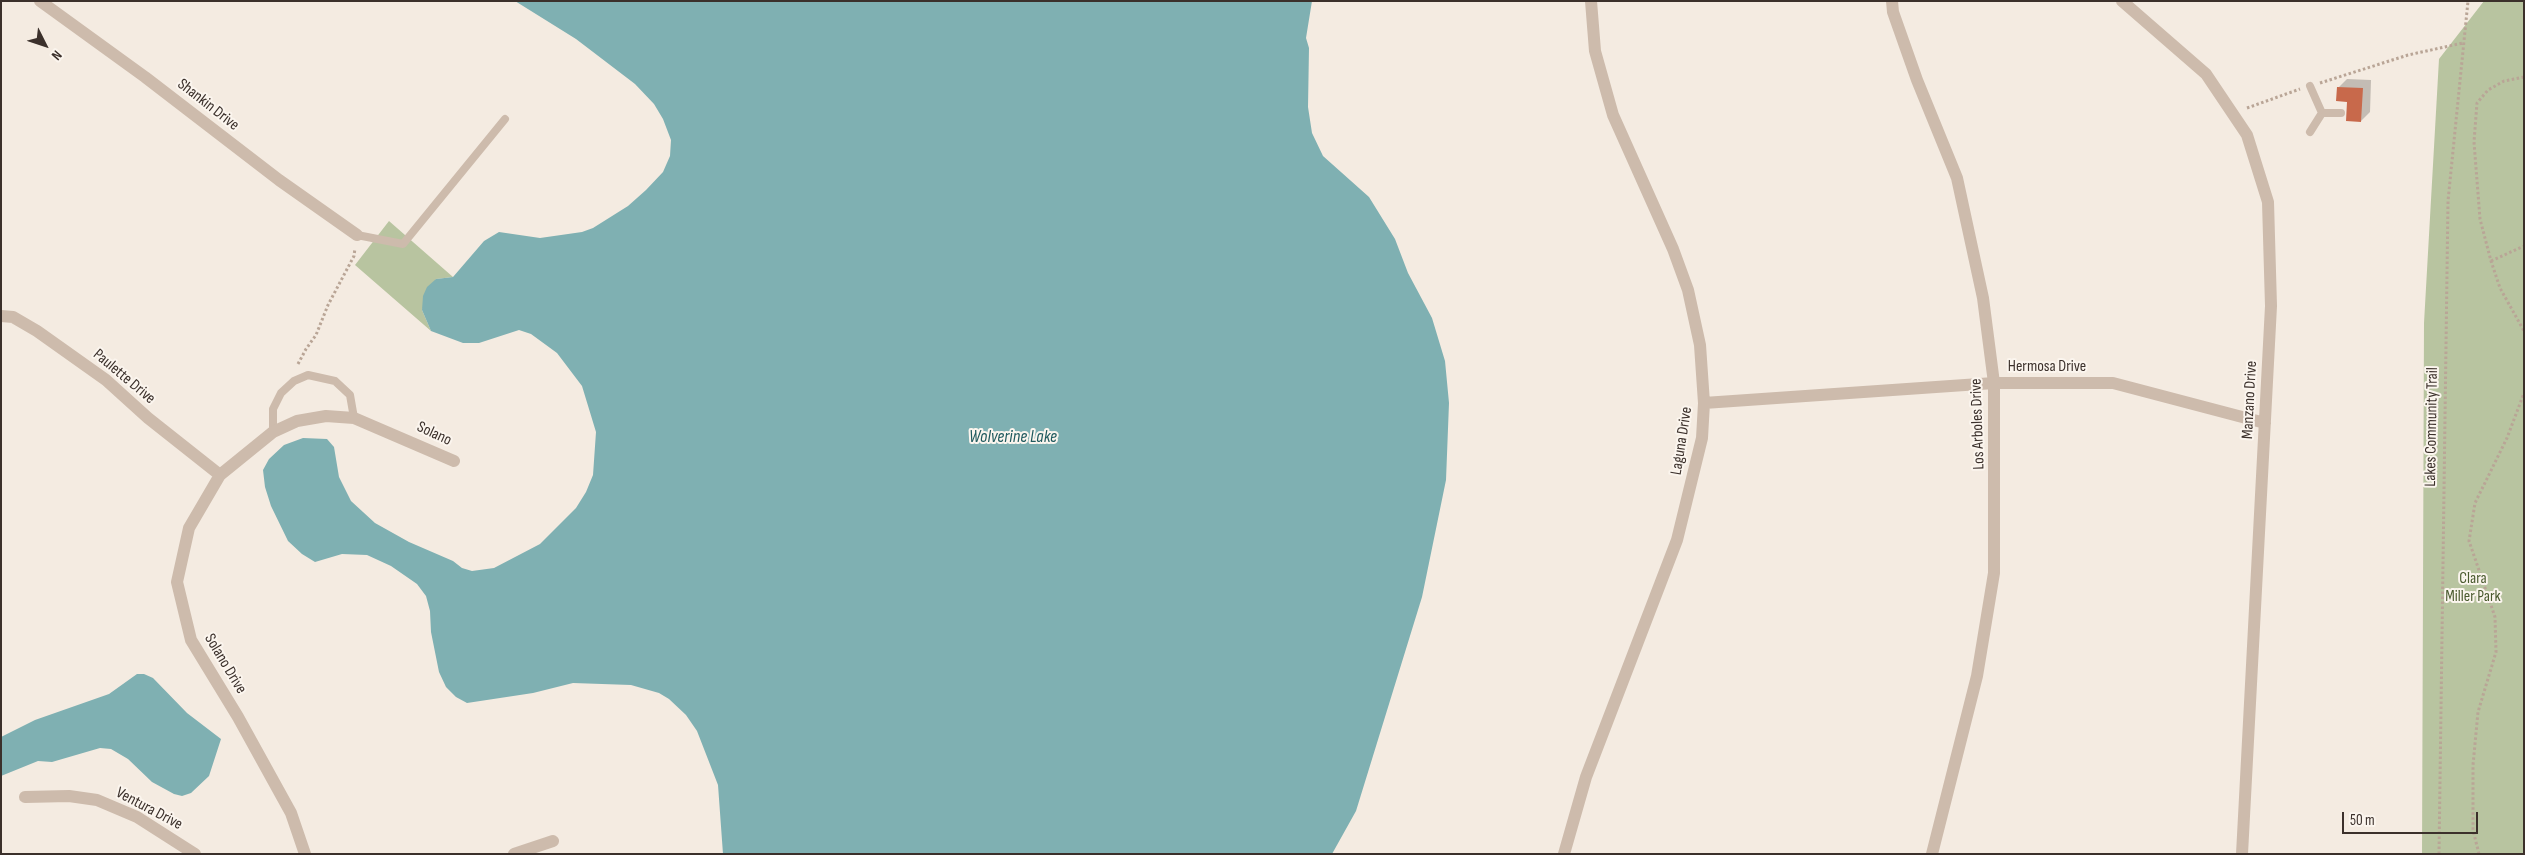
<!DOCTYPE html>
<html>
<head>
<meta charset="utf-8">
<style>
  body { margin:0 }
  #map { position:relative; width:2525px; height:855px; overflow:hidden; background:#f4ebe1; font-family:"Sofia Sans Condensed",sans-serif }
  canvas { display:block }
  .frame { position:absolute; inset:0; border:2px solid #3b302b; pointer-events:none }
  .north { position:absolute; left:20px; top:20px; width:50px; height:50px; -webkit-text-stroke:4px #fbf5ee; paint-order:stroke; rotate:131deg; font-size:14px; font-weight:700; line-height:20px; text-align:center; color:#3b302b }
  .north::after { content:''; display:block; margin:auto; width:18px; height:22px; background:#3b302b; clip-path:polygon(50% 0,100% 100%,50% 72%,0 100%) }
  .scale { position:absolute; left:2342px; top:812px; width:136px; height:22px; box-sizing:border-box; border:2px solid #3b302b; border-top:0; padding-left:6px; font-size:15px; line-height:18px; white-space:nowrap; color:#3b302b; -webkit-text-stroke:4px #fbf5ee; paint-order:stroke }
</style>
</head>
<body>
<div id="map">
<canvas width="2525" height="855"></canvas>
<div class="frame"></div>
<div class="north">N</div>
<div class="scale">50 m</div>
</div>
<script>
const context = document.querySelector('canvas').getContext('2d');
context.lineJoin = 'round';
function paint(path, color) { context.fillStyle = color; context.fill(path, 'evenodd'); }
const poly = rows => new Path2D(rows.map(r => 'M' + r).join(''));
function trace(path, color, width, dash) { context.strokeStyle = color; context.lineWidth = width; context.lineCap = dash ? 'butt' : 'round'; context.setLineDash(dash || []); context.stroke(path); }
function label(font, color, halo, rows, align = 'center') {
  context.font = font + ' "Sofia Sans Condensed",sans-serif'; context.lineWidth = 4; context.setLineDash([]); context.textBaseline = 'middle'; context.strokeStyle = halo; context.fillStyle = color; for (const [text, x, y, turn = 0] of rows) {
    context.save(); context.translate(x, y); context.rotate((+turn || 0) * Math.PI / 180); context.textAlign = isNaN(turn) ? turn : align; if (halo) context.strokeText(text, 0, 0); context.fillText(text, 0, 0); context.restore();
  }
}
const green = poly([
  [2484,1,2524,1,2524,854,2422,854,2424,323,2439,59],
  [389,221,453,277,436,279,422,310,431,331,355,265]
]);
const water = poly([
  [515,1,1312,1,1306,38,1309,48,1308,107,1312,133,1323,156,1369,197,1395,239,1408,273,1432,318,1445,361,1449,403,1446,480,1422,597,1356,811,1332,854,723,854,718,785,697,731,686,715,669,699,659,693,631,685,573,683,533,693,467,703,456,697,446,687,439,672,431,632,430,611,426,596,417,584,391,566,367,555,342,554,315,562,302,554,288,541,271,506,265,487,263,470,269,459,284,445,303,438,327,439,334,447,339,477,351,501,375,523,409,542,453,561,462,568,472,571,494,568,540,544,576,508,586,492,593,475,596,432,582,386,557,353,531,334,519,330,479,343,463,343,431,331,422,310,423,296,427,287,436,279,453,277,484,241,499,232,540,238,582,232,593,228,628,206,646,190,663,172,670,156,671,140,663,119,654,104,635,84,576,39],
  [137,674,144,674,153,678,187,713,221,739,209,776,191,793,182,796,174,794,152,782,128,759,111,749,100,748,52,762,38,761,1,776,1,737,35,720,109,694]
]);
const shadow = poly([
  [2347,79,2371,80,2370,112,2361,121,2338,88]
]);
const building = poly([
  [2337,87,2363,88,2361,122,2346,121,2347,102,2336,101]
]);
const path = poly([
  [2524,77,2504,81,2488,90,2477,103,2474,142,2480,219,2491,261,2500,288,2524,331],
  [2320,83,2408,55,2463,43],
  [2247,108,2300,89],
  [2491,261,2524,246],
  [298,364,306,349,316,335,328,305,354,256,355,248],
  [2439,854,2448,201,2468,1],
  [2479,854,2473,830,2473,765,2478,712,2496,652,2495,617,2469,541,2475,503,2507,438,2524,393]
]);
const lane = poly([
  [2322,113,2341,113],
  [2310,132,2322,113,2310,86],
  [357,235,403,244,505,119],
  [273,432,273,409,281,393,294,381,308,375,335,381,350,395,354,418]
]);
const street = poly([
  [40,1,145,77,279,180,357,235],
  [1892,1,1893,12,1917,80,1957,178,1983,298,1994,383,1994,573,1977,676,1932,854],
  [2122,1,2206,74,2247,135,2268,202,2271,306,2242,854],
  [1,316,13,317,37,331,106,380,148,418,220,475],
  [1704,403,1994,383,2113,383,2265,423],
  [25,797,69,796,97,800,137,817,195,854],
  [305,854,291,813,238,717,191,640,177,582,189,528,220,475,273,432,297,421,326,416,354,418,454,461],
  [514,854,553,841],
  [1564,854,1586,777,1677,540,1702,438,1704,403,1700,345,1688,290,1673,249,1613,115,1595,51,1591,1]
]);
const streetNames = [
  ["Shankin Drive",208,105,38],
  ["Hermosa Drive",2047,367],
  ["Paulette Drive",124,377,40],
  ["Manzano Drive",2250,400,-87],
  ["Los Arboles Drive",1978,424,-92],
  ["Lakes Community Trail",2432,427,-89],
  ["Solano",434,434,25],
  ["Laguna Drive",1682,441,-81],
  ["Solano Drive",225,664,59],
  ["Ventura Drive",149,809,28]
];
const parkNames = [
  ["Clara",2473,579],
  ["Miller Park",2473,597]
];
const waterNames = [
  ["Wolverine Lake",1013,437]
];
paint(green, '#b8c4a0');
paint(water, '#7fb0b2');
paint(shadow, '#0003');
paint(building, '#c8694b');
trace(path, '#b9a596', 3, [2.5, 2.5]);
trace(lane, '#cdbbac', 8);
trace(street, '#cdbbac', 12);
label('16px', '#3b302b', '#fbf5ee', streetNames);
label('16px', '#4a5a2e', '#fbf5ee', parkNames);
label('italic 18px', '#1f5a5e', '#fbf5ee', waterNames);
</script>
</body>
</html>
